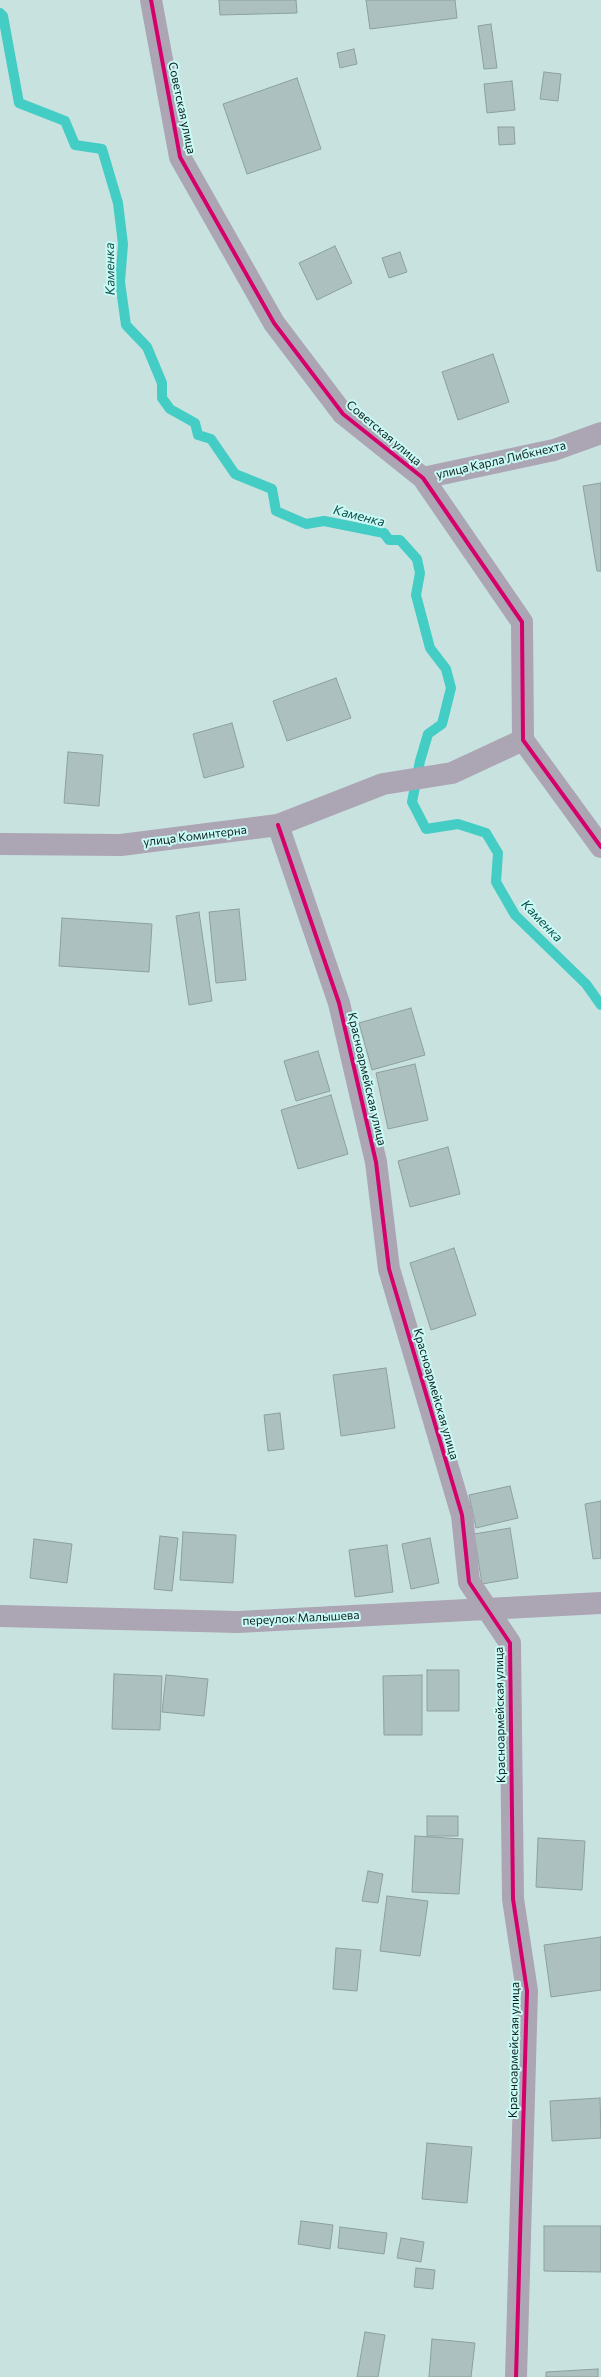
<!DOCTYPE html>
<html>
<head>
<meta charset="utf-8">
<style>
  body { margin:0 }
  canvas { display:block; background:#c8e2e0 }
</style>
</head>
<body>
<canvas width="601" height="2377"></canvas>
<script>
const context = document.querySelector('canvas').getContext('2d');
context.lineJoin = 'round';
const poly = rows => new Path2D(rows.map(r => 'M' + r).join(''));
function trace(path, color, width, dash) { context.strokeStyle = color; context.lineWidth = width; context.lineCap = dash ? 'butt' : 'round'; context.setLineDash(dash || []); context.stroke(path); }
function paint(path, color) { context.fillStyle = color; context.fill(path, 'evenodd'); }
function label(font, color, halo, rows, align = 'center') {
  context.font = font + ' Commissioner,sans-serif'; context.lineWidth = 4; context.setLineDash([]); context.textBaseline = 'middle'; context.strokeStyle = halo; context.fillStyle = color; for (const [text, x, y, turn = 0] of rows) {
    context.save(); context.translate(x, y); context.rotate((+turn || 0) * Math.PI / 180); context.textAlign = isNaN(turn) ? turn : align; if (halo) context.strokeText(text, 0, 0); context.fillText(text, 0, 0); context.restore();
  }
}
const stream = poly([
  [0,13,3,16,19,103,65,121,75,145,102,149,118,203,123,244,120,282,126,325,147,347,162,383,162,398,170,409,195,423,198,435,211,439,235,474,272,489,276,511,306,524,324,521,384,533,389,540,400,540,417,559,420,573,416,595,430,648,446,669,451,688,442,724,428,734,420,761,412,802,426,829,458,824,486,833,498,853,496,882,515,915,586,984,601,1005]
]);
const building = poly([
  [219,0,296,0,297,13,220,15,219,0],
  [366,0,455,0,457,18,370,29,366,0],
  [491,24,497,68,484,69,478,26,491,24],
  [354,49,357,64,340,68,337,53,354,49],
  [544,72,561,74,558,101,540,99,544,72],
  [297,78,321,149,247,174,223,104,297,78],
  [512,81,515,110,487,113,484,84,512,81],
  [498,127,514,127,515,144,499,145,498,127],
  [335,246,352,283,317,300,299,263,335,246],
  [400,252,407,272,389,278,382,258,400,252],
  [493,354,509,402,458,420,442,372,493,354],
  [601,483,601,571,597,571,583,486,601,483],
  [336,678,351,718,287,741,273,701,336,678],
  [232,723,244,767,204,778,193,734,232,723],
  [68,752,103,755,99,806,64,803,68,752],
  [239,909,246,980,216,983,209,912,239,909],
  [199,912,212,1001,189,1005,176,916,199,912],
  [62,918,152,924,149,972,59,966,62,918],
  [411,1008,425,1055,372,1070,359,1023,411,1008],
  [318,1051,330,1091,296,1101,284,1061,318,1051],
  [415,1064,428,1120,388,1129,376,1073,415,1064],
  [331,1095,348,1154,298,1169,281,1110,331,1095],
  [448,1147,460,1194,410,1207,398,1161,448,1147],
  [454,1248,476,1315,431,1330,410,1263,454,1248],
  [386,1368,395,1428,341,1436,333,1375,386,1368],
  [280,1413,284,1449,268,1451,264,1415,280,1413],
  [510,1486,518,1518,476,1528,469,1495,510,1486],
  [601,1501,601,1558,593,1559,585,1504,601,1501],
  [510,1528,518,1578,482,1584,474,1534,510,1528],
  [183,1532,236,1535,233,1583,180,1580,183,1532],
  [160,1536,178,1538,172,1591,154,1589,160,1536],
  [430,1538,439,1583,411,1589,402,1544,430,1538],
  [34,1539,72,1544,67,1583,30,1578,34,1539],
  [387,1545,393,1592,355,1597,349,1550,387,1545],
  [427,1670,459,1670,459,1711,427,1711,427,1670],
  [114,1674,162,1676,160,1730,112,1729,114,1674],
  [166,1675,208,1679,204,1716,162,1712,166,1675],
  [422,1675,422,1735,384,1735,383,1676,422,1675],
  [427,1816,458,1816,458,1836,427,1836,427,1816],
  [415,1836,463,1839,459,1894,412,1892,415,1836],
  [538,1838,585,1841,582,1890,536,1887,538,1838],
  [368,1871,383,1874,378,1903,362,1901,368,1871],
  [387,1896,428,1901,420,1956,380,1951,387,1896],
  [601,1937,601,1990,551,1997,544,1945,601,1937],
  [336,1948,361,1950,357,1991,333,1989,336,1948],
  [600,2098,601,2138,552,2141,550,2101,600,2098],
  [427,2143,472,2147,467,2203,422,2199,427,2143],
  [301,2221,333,2225,330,2249,298,2244,301,2221],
  [544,2226,601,2226,601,2272,544,2271,544,2226],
  [340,2227,387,2233,384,2254,338,2248,340,2227],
  [401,2238,424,2242,421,2262,397,2258,401,2238],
  [416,2268,435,2270,433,2289,414,2287,416,2268],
  [365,2332,385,2335,378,2377,357,2377,365,2332],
  [432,2339,475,2343,471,2377,429,2377,432,2339],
  [598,2369,598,2377,546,2377,546,2372,598,2369]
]);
const street = poly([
  [151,0,180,157,274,323,343,414,423,478,522,622,523,740,601,847],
  [423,478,554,450,601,433],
  [278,825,339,1003,376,1162,389,1269,462,1515,469,1582,510,1643,513,1899,527,1991,516,2377],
  [0,844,121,845,278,825,383,784,452,773,523,740],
  [0,1616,238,1622,601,1603]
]);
const cycleway = poly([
  [151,0,180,157,274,323,343,414,423,478,522,622,523,740,601,847],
  [278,825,339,1003,376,1162,389,1269,462,1515,469,1582,510,1643,513,1899,527,1991,516,2377]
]);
const streetNames = [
  ["Советская улица",182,108,78],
  ["Советская улица",384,433,40],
  ["улица Карла Либкнехта",501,460,-13],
  ["улица Коминтерна",195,836,-7],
  ["Красноармейская улица",367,1079,77],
  ["Красноармейская улица",436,1394,74],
  ["переулок Малышева",301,1618,-3],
  ["Красноармейская улица",500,1715,-91],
  ["Красноармейская улица",514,2050,-89]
];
const waterNames = [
  ["Каменка",110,269,-91],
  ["Каменка",359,516,14],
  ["Каменка",542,921,46]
];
trace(stream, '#44cdc5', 10);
paint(building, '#acc1bf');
trace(building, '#8ca09e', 1);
trace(street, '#aca5b3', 22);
trace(cycleway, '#d6006c', 4);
label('12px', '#0d201e', '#cafaf5', streetNames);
label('italic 13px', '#0f514d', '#cafaf5', waterNames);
</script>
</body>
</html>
